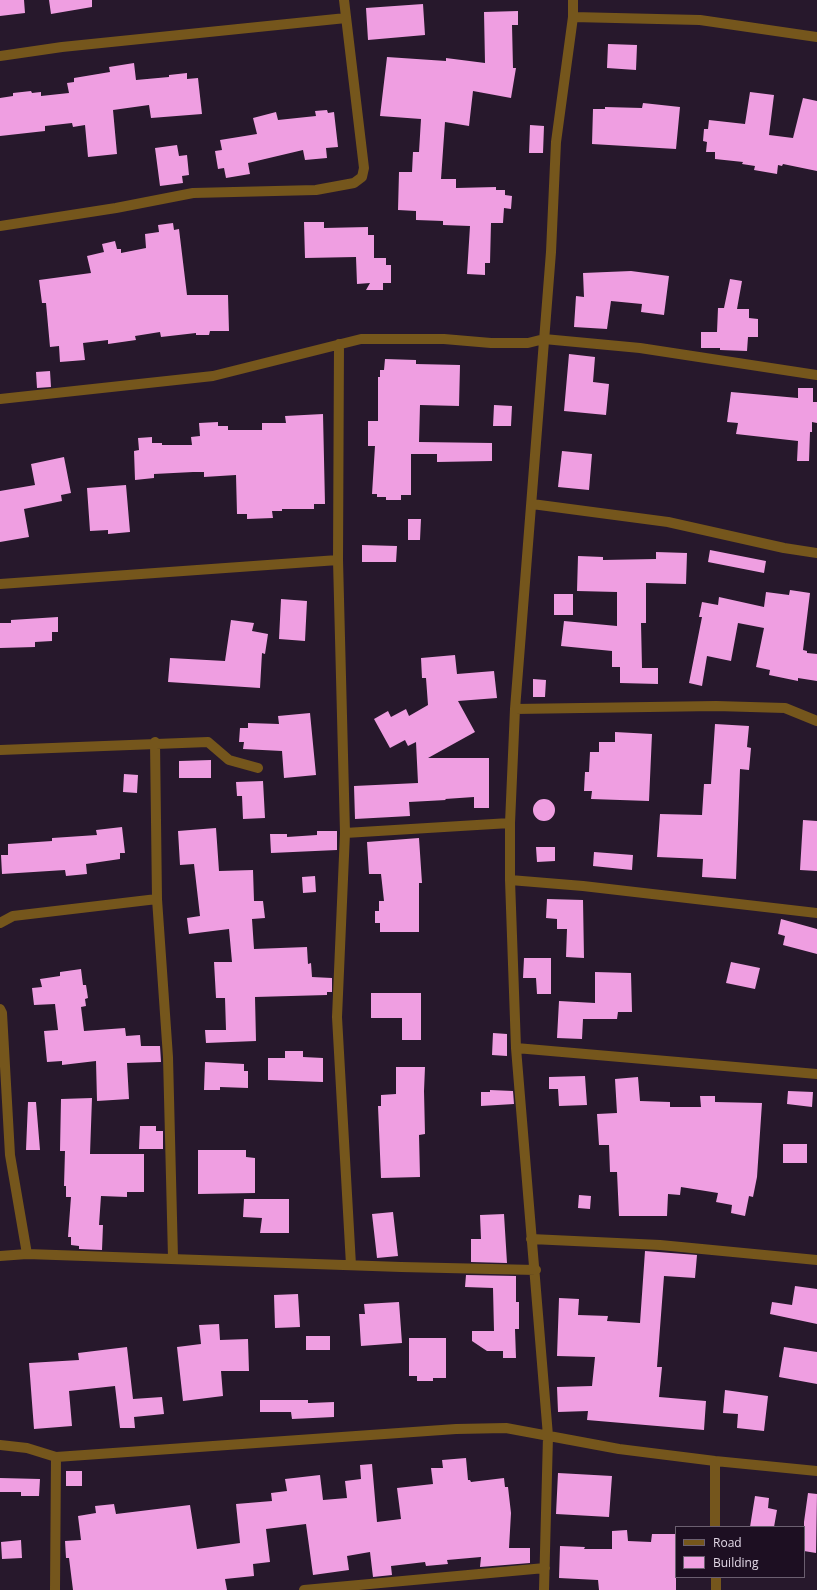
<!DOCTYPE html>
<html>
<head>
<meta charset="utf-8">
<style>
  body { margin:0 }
  #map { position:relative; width:817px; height:1590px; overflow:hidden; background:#27182c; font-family:"Open Sans",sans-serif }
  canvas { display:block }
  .legend { position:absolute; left:675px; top:1526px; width:130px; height:52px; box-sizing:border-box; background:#1d0f22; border:1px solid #6b5f70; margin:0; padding:5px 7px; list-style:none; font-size:12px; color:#e1d7e5 }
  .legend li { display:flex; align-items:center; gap:8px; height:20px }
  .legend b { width:20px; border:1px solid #6b5f70 }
</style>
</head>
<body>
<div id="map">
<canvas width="817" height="1590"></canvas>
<ul class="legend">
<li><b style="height:5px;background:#75561c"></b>Road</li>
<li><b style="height:11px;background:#ef9ee1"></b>Building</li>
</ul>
</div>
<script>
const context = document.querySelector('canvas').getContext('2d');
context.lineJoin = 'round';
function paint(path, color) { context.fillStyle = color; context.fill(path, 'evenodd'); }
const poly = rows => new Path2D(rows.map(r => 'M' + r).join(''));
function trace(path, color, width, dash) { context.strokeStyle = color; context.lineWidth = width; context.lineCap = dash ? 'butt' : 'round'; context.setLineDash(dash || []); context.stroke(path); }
const building = poly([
  [0,0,24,0,25,13,0,16],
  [49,0,92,0,92,7,51,14],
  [423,4,425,35,368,40,366,8],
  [518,11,518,25,512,25,513,68,516,68,511,98,473,91,469,126,445,122,441,179,456,179,456,188,496,187,496,190,505,190,505,195,512,196,511,209,504,208,503,223,491,223,490,263,485,263,485,275,467,274,470,226,443,225,443,221,416,220,416,211,398,210,399,172,412,172,413,152,419,152,421,119,380,116,387,57,446,61,446,58,485,63,484,12],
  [608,44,637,45,636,70,607,68],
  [134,63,136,80,169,77,169,75,187,73,187,79,198,78,202,114,151,118,149,105,113,110,117,154,88,157,85,125,73,127,72,123,45,126,45,131,0,136,0,98,13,96,13,93,31,91,32,93,41,92,41,96,69,93,67,83,74,82,74,78,110,72,109,67],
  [750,92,774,95,769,135,793,138,803,98,817,101,817,171,783,164,782,166,778,165,777,174,754,170,755,166,742,164,743,162,715,159,715,152,706,152,707,142,703,141,704,129,708,129,709,120,745,124],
  [643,103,680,107,676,149,592,144,593,109,605,109,605,107,642,108],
  [327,110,328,113,334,112,338,147,326,148,327,158,305,160,303,150,248,163,250,174,226,178,224,168,218,169,215,151,222,150,220,140,257,134,253,118,276,112,278,120,316,116,315,111],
  [530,125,544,126,543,153,529,153],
  [177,145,179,156,187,155,189,175,182,176,183,183,160,186,155,148],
  [304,222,324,222,324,228,368,227,368,235,374,235,374,258,386,258,386,265,391,265,391,283,383,283,383,290,366,290,370,283,357,284,356,257,305,258],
  [173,223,174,230,179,229,187,295,228,295,229,331,210,331,209,335,196,335,196,333,161,337,160,332,135,336,136,340,108,344,108,340,83,343,85,360,60,362,59,346,50,347,46,303,42,303,39,280,91,273,87,256,104,252,102,244,115,241,117,249,121,249,121,253,146,248,145,234,159,232,158,225],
  [631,271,669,276,664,315,641,312,642,304,611,301,607,329,574,327,576,296,584,297,583,273],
  [730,279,742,281,737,309,749,309,749,318,758,319,758,337,748,337,747,351,720,350,720,348,701,348,701,332,717,332,718,308,724,308],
  [569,354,595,357,593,382,609,384,606,415,564,411],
  [385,359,416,360,416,364,460,365,459,406,420,405,419,442,492,443,492,461,437,462,437,454,411,454,411,495,401,495,401,500,386,500,386,497,377,497,377,494,372,494,375,446,368,446,368,421,378,421,378,377,380,377,380,370,384,370],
  [50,371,51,387,37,388,36,372],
  [798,388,813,388,813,402,817,402,817,423,812,422,812,432,810,432,809,461,797,461,798,441,736,434,738,423,727,422,731,392,798,398],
  [494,405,512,406,511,426,493,426],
  [323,414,325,504,314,504,314,509,282,509,282,511,272,511,273,518,247,519,247,514,237,514,236,475,204,477,204,472,193,472,154,474,154,478,135,480,134,451,139,450,138,438,152,437,152,443,162,443,162,445,192,445,191,437,200,436,199,423,218,422,218,426,228,426,228,430,262,430,262,423,286,423,285,416],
  [562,451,592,454,589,490,558,487],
  [64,457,71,493,61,495,62,501,24,509,29,537,0,542,0,491,35,485,31,464],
  [126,485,130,532,108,534,108,530,90,531,87,488],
  [408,519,421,519,420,540,408,540],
  [362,545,397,546,396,562,362,562],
  [710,550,766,561,764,573,708,562],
  [656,552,687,553,686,584,646,583,646,623,641,623,642,668,658,668,658,684,620,683,620,667,612,667,612,651,561,646,564,621,617,626,617,592,577,591,578,556,603,557,603,560,656,559],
  [790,590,810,593,803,650,807,651,807,653,817,654,817,681,798,678,798,681,769,675,770,670,756,667,764,628,738,623,731,661,707,656,702,686,689,683,702,617,699,617,702,602,718,605,719,597,764,607,766,592,789,595],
  [554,594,573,594,573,615,554,615],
  [281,599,307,601,305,641,279,639],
  [58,617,58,632,52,632,52,641,35,642,35,647,0,648,0,623,11,623,11,620],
  [231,620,254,623,252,631,268,634,265,654,262,653,260,688,168,682,170,658,225,661],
  [455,655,457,674,494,671,497,698,458,701,475,732,428,758,489,758,489,808,474,808,474,797,445,799,446,800,409,802,410,816,355,819,354,786,418,783,416,742,408,746,405,740,390,748,374,719,388,711,391,717,406,709,409,716,428,705,426,678,422,678,421,658],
  [533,679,546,680,545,697,533,697],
  [310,713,316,775,284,778,282,751,243,749,244,742,239,742,240,728,248,728,248,723,279,724,278,716],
  [715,724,749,726,747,747,751,748,749,770,740,769,736,879,702,877,703,859,657,857,660,814,702,815,704,784,711,784],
  [615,732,652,734,649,801,591,799,592,791,584,791,585,772,589,772,590,752,599,752,599,742,615,742],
  [211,760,211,778,179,778,179,761],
  [124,774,138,775,137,793,123,792],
  [263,781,265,818,243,819,242,796,237,796,236,782],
  '533 810a11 11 0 1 1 22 0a11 11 0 1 1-22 0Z',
  [803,820,817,821,817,871,800,870],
  [122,827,125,853,120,853,120,859,86,864,87,874,66,876,65,870,2,874,1,855,8,855,8,844,52,841,52,838,97,835,96,830],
  [216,828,219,871,253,870,254,901,263,901,265,918,252,919,254,949,307,947,308,964,311,963,312,977,332,978,332,992,327,992,327,995,255,997,256,1041,206,1043,205,1030,226,1030,225,998,216,998,214,962,232,962,229,929,189,934,187,918,200,916,194,864,180,865,178,831],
  [317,831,337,831,337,850,271,853,270,834,287,834,287,837,317,835],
  [419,838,422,883,419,883,419,932,380,932,380,923,375,923,375,911,379,911,379,901,384,901,381,874,369,874,367,842],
  [536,847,555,847,555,861,537,862],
  [594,852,633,855,632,870,593,866],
  [315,876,316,892,303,893,302,877],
  [547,899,583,900,584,958,566,957,567,929,557,929,557,919,546,918],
  [781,919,817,929,817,954,783,945,785,936,778,934],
  [524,958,551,958,551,994,537,994,536,978,523,978],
  [731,962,760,968,755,989,726,983],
  [81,969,83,985,86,985,88,998,85,999,86,1006,81,1007,84,1031,125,1028,126,1036,140,1035,141,1046,160,1046,161,1062,127,1063,129,1099,97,1101,96,1061,62,1065,62,1061,47,1062,44,1031,58,1030,55,1004,34,1005,32,988,42,987,40,979,60,976,60,972],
  [595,972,631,973,632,1012,618,1012,617,1019,583,1019,582,1039,557,1038,559,1001,595,1003],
  [371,993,421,993,421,1040,402,1040,402,1018,371,1018],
  [493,1033,507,1034,507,1056,492,1055],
  [285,1051,303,1051,303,1057,323,1058,323,1082,268,1080,268,1058,285,1058],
  [205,1062,244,1064,244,1071,248,1071,248,1088,220,1087,220,1090,204,1090],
  [396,1067,425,1067,424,1091,425,1134,419,1135,420,1177,381,1178,378,1106,381,1106,381,1095,396,1094],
  [585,1076,587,1105,559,1106,558,1089,549,1089,549,1077],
  [638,1077,640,1101,670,1102,670,1107,701,1107,700,1096,715,1096,715,1102,762,1103,757,1177,753,1197,749,1196,745,1216,731,1213,732,1205,716,1202,718,1193,681,1187,680,1195,668,1194,667,1216,619,1216,617,1172,610,1172,609,1145,599,1145,597,1114,617,1113,615,1079],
  [490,1090,513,1091,514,1104,481,1106,481,1092,490,1092],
  [788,1091,813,1092,812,1107,787,1104],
  [92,1098,90,1154,144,1154,144,1192,127,1192,127,1197,101,1196,99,1225,103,1225,102,1250,79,1249,79,1246,71,1245,71,1237,68,1237,71,1197,66,1197,66,1186,64,1186,65,1151,60,1151,61,1099],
  [28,1102,36,1102,40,1150,26,1150],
  [140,1126,156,1126,156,1131,163,1131,163,1149,139,1149],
  [783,1144,807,1144,807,1163,783,1163],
  [198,1150,246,1150,246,1157,255,1158,255,1193,198,1194],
  [579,1195,591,1196,590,1209,578,1208],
  [244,1199,289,1199,289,1233,260,1233,262,1218,243,1217],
  [393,1212,398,1256,377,1258,372,1214],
  [504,1214,507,1263,471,1262,471,1239,481,1239,480,1215],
  [645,1251,697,1255,695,1278,664,1276,657,1367,662,1367,659,1397,706,1401,704,1430,587,1420,588,1411,558,1412,557,1387,592,1386,595,1357,557,1356,559,1298,579,1299,578,1315,608,1316,607,1321,640,1323],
  [466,1275,516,1276,516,1302,519,1302,519,1329,515,1329,516,1358,503,1358,503,1351,487,1351,472,1341,472,1331,494,1331,493,1288,465,1287],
  [795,1286,817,1289,817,1324,770,1314,772,1302,792,1305],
  [298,1294,300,1327,275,1328,274,1295],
  [399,1302,402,1343,361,1346,359,1314,365,1314,364,1304],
  [219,1324,220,1340,248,1339,249,1371,221,1371,223,1396,183,1401,177,1347,201,1344,199,1325],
  [306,1336,330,1336,330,1350,306,1350],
  [409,1338,446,1338,446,1378,433,1378,433,1381,417,1381,417,1376,409,1376],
  [127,1347,133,1399,162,1397,164,1414,134,1417,135,1428,120,1428,115,1386,69,1391,72,1426,34,1429,29,1363,79,1360,78,1353],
  [784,1347,817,1352,817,1384,779,1377],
  [725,1390,768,1396,764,1431,737,1428,738,1414,723,1413],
  [260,1400,308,1400,308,1403,310,1403,334,1402,334,1417,292,1419,291,1412,260,1412],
  [466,1458,468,1480,470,1480,471,1482,504,1478,505,1487,508,1487,511,1513,509,1548,530,1548,530,1563,480,1567,481,1557,447,1560,448,1564,426,1566,425,1562,391,1566,392,1575,373,1577,370,1552,347,1556,349,1570,313,1575,306,1524,266,1529,270,1562,253,1564,254,1576,225,1579,227,1590,73,1590,69,1558,66,1558,65,1541,81,1540,78,1516,96,1513,95,1506,114,1504,116,1514,190,1505,197,1549,240,1543,236,1504,272,1501,271,1493,287,1491,285,1479,320,1475,323,1500,347,1498,345,1481,361,1479,360,1465,372,1464,377,1522,401,1519,397,1488,433,1484,431,1468,443,1468,442,1460],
  [66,1471,82,1471,82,1486,66,1486],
  [558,1473,612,1476,609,1517,556,1514],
  [0,1478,40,1479,39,1496,21,1496,21,1492,0,1492],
  [808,1493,817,1494,816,1553,804,1551,804,1522],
  [755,1496,769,1498,768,1508,777,1510,774,1527,750,1527],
  [627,1530,628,1541,651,1542,652,1534,676,1534,676,1590,599,1590,598,1580,559,1578,560,1546,585,1547,584,1549,612,1549,612,1531],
  [21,1540,22,1558,2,1559,1,1542]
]);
const minor = poly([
  [573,17,700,20,817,37],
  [0,56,62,47,346,18],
  [0,226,116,208,193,193,316,190,354,183,362,177,364,168,344,0],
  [339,344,338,560,345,833,337,1017,351,1265],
  [0,399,213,376,361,339,444,339,491,343,528,343,544,339,640,348,817,375],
  [532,504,668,522,784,548,817,553],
  [0,584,338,560],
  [515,709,716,706,785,708,817,721],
  [155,742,157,899,168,1057,173,1258],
  [0,750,208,742,229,760,258,768],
  [345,833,510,823],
  [510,880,583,886,817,913],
  [0,923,13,916,157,899],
  [0,1009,2,1013,10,1155,27,1254],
  [516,1048,817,1074],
  [531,1239,660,1245,817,1260],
  [0,1256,27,1254,401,1267,536,1270],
  [0,1445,27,1448,56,1457,456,1429,506,1428,619,1449,715,1461,817,1471],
  [715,1461,715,1527],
  [716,1577,716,1590],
  [55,1590,56,1457],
  [304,1590,545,1568],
  [544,1590,548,1436,516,1048,510,880,510,823,515,709,551,252,556,142,573,17,573,0]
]);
paint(building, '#ef9ee1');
trace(minor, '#75561c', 10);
</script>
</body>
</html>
